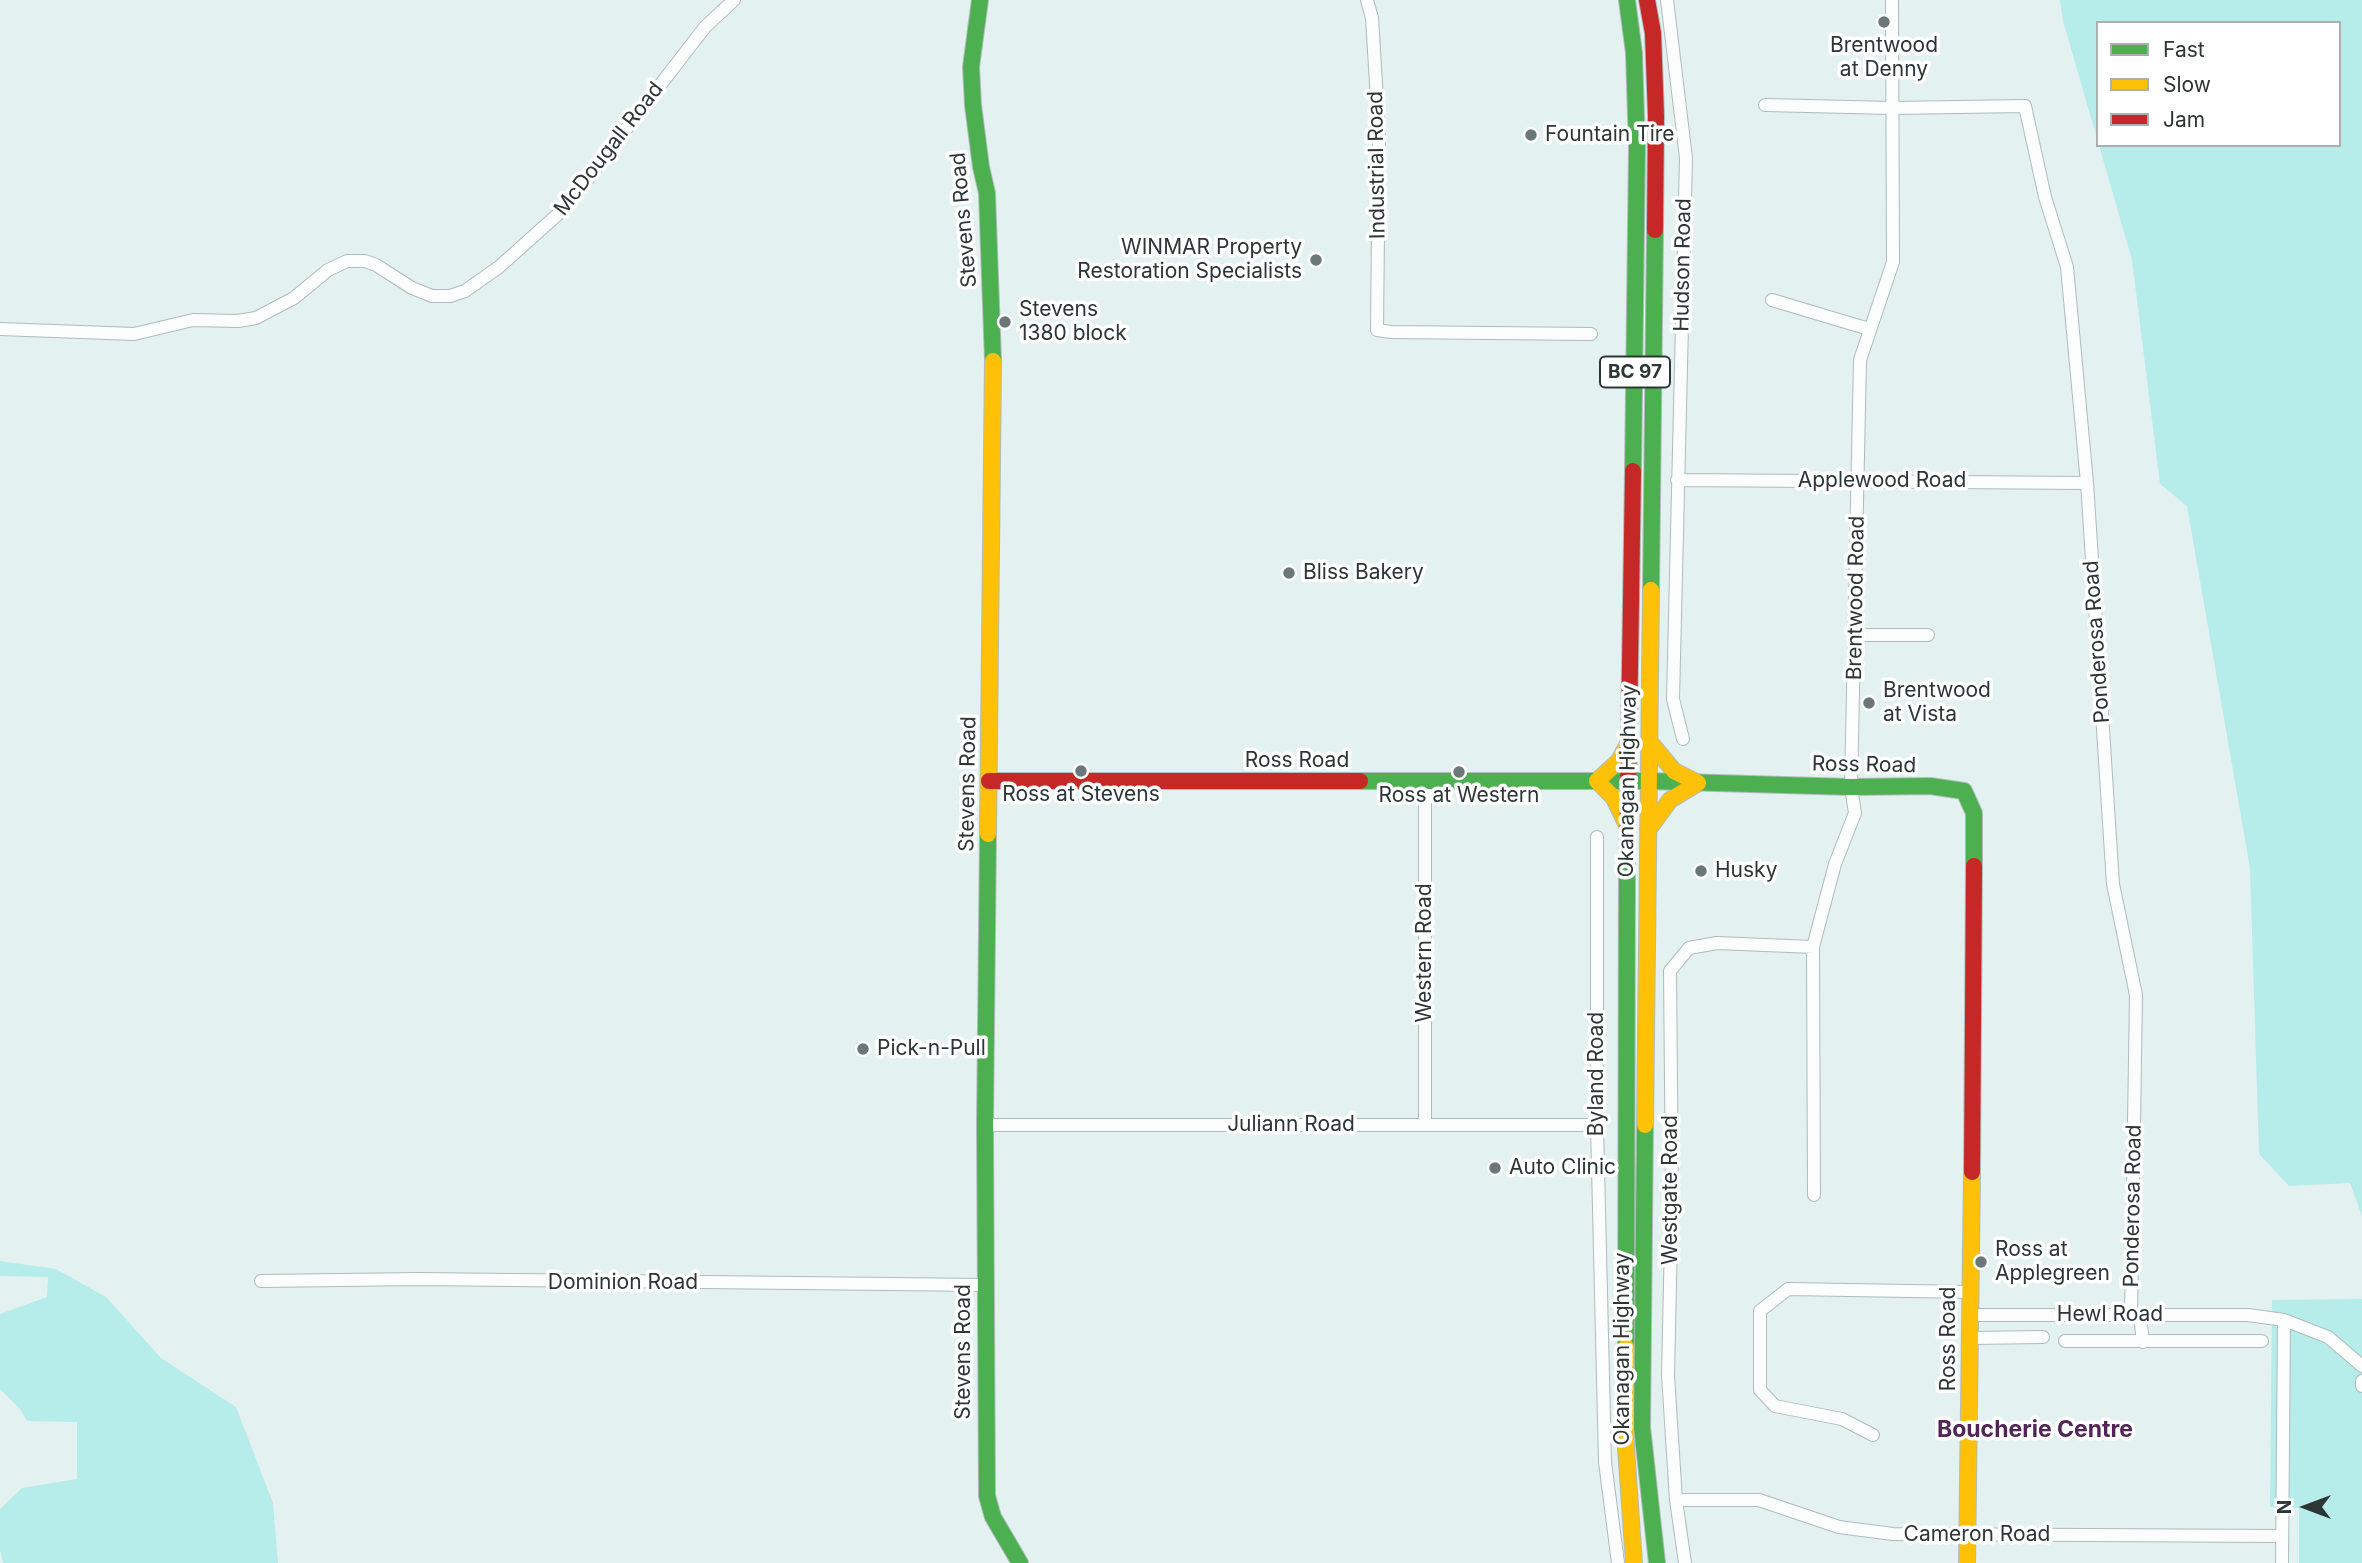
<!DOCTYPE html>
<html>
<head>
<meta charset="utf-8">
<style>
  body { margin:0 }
  #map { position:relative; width:2362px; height:1563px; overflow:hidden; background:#e4f1f1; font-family:Inter,sans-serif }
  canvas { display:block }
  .legend { position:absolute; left:2096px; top:21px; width:245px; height:126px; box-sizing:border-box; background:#fff; border:2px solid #abafae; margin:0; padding:9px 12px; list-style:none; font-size:21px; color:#2c3635 }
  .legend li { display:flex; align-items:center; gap:14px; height:35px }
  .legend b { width:35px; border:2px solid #abafae }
  .north { position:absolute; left:2271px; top:1472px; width:70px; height:70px; -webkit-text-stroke:5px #fff; paint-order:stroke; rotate:270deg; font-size:19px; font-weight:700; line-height:28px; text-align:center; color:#2c3635 }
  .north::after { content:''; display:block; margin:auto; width:24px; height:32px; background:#2c3635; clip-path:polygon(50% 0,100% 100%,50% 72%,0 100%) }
</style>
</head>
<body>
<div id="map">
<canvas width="2362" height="1563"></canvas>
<ul class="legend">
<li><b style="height:9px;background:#4caf50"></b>Fast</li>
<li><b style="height:9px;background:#ffc107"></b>Slow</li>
<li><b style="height:9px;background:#c62828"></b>Jam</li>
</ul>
<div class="north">N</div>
</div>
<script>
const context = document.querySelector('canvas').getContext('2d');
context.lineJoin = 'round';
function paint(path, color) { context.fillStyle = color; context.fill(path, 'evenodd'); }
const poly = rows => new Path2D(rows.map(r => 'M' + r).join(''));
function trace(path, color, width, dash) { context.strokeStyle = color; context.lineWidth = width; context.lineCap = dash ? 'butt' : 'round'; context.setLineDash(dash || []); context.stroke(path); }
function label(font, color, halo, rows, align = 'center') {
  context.font = font + ' Inter,sans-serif'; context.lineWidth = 7; context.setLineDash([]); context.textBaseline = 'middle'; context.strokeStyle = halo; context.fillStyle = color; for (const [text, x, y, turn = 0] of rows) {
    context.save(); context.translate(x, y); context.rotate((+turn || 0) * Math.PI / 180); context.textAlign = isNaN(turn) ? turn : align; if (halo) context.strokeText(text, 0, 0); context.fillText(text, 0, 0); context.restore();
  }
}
const green = poly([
  [2060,0,2362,0,2362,1216,2350,1183,2289,1186,2259,1154,2250,868,2187,506,2160,484,2132,260,2099,145,2339,145,2339,23,2098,23,2098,142,2063,21],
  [0,1261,56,1269,106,1297,161,1358,236,1407,273,1503,278,1563,3,1563,0,1550,0,1509,22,1488,77,1479,77,1422,27,1421,20,1409,0,1389,0,1314,47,1297,48,1277,0,1276],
  [2362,1299,2362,1563,2299,1563,2299,1508,2270,1507,2272,1300]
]);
const street = poly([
  [1367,0,1372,18,1379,133,1377,330,1391,332,1591,334],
  [1667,0,1686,158,1673,699,1683,739],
  [1765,105,1892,108,2025,106,2045,197,2067,267,2087,483,2113,884,2136,995,2131,1315],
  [1772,300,1869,329],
  [0,329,134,334,193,320,238,321,256,318,294,298,328,270,347,261,365,261,376,265,412,288,432,296,450,296,465,291,499,267,566,207,705,27,734,0],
  [1677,480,2087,483],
  [1855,635,1928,635],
  [1597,837,1597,1125,1605,1462,1618,1563],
  [985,1125,1597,1125],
  [1425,1125,1425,782],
  [1814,1195,1813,947,1835,864,1855,813,1851,787,1860,360,1893,262,1892,0],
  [261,1281,419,1279,985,1285],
  [1971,1315,2248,1315,2284,1320,2328,1337,2362,1366],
  [2140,1315,2143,1342],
  [1971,1338,2043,1337],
  [2065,1341,2262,1341],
  [2362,1381,2362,1386],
  [1873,1435,1842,1419,1775,1406,1760,1390,1760,1311,1788,1289,1970,1292],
  [1676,1500,1759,1500,1839,1527,1893,1534,2282,1536],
  [1685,1563,1676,1500,1668,1375,1672,1193,1670,971,1689,948,1717,943,1813,947],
  [2282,1563,2284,1320]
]);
const fast = poly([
  [980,0,971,67,973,105,981,167,987,193,993,361],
  [1627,0,1634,53,1637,147,1633,471],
  [1651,590,1655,230],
  [1360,781,1649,781,1851,787,1930,786,1964,791,1974,813,1974,866],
  [988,834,985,1125,987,1496,993,1517,1020,1563],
  [1645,1125,1642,1427,1657,1563],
  [1626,1347,1627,860]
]);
const slow = poly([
  [1649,741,1674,771,1698,783],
  [1625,821,1614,798,1597,781,1619,761,1628,744],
  [1648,830,1670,800,1698,783],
  [988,834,993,361],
  [1645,1125,1651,590],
  [1626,1347,1626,1448,1634,1563],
  [1967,1563,1972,1172]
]);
const jam = poly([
  [1647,0,1653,33,1656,116,1655,230],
  [989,781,1360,781],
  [1627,860,1633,471],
  [1972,1172,1974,866]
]);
const markers = [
  [1884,22,7,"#6c7777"],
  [1531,135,7,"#6c7777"],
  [1316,260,7,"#6c7777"],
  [1005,322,7,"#6c7777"],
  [1289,573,7,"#6c7777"],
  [1869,703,7,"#6c7777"],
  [1081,771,7,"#6c7777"],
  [1459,772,7,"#6c7777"],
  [1701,871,7,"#6c7777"],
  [863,1049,7,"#6c7777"],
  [1495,1168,7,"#6c7777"],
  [1981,1262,7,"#6c7777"]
];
const shields = [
  [1635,372,70]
];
const shieldNames = [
  ["BC 97",1635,372]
];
const poiNames = [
  ["Brentwood",1884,46,"center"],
  ["at Denny",1884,70,"center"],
  ["Fountain Tire",1545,135],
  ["WINMAR Property",1302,248,"right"],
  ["Restoration Specialists",1302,272,"right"],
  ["Stevens",1019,310],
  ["1380 block",1019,334],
  ["Bliss Bakery",1303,573],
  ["Brentwood",1883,691],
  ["at Vista",1883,715],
  ["Ross at Stevens",1081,795,"center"],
  ["Ross at Western",1459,796,"center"],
  ["Husky",1715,871],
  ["Pick-n-Pull",877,1049],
  ["Auto Clinic",1509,1168],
  ["Ross at",1995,1250],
  ["Applegreen",1995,1274]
];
const streetNames = [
  ["McDougall Road",609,149,-52],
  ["Industrial Road",1377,165,-91],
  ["Stevens Road",964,220,-95],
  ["Hudson Road",1683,265,-89],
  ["Applewood Road",1882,481],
  ["Brentwood Road",1856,598,-89],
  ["Ponderosa Road",2097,642,-94],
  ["Ross Road",1297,761],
  ["Ross Road",1864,765,1],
  ["Okanagan Highway",1628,781,-89],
  ["Stevens Road",968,784,-89],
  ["Western Road",1425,953,-90],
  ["Byland Road",1597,1074,-90],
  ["Juliann Road",1291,1125],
  ["Westgate Road",1671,1190,-90],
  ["Ponderosa Road",2133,1206,-89],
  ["Dominion Road",623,1283],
  ["Hewl Road",2110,1315],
  ["Ross Road",1949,1339,-90],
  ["Okanagan Highway",1623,1349,-90],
  ["Stevens Road",964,1352,-90],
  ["Cameron Road",1977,1535]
];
const neighbourhoodNames = [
  ["Boucherie Centre",2035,1430]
];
paint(green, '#b6ecea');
trace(street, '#b0bbbb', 14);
trace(fast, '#b0bbbb', 18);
trace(slow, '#b0bbbb', 18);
trace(jam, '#b0bbbb', 18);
trace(street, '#fbfdfd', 12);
trace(fast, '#4caf50', 16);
trace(slow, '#ffc107', 16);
trace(jam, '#c62828', 16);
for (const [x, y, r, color] of markers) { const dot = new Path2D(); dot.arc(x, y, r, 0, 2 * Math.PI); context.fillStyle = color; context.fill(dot); trace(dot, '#fff', 2.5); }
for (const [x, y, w] of shields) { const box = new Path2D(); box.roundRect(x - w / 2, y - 15.5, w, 31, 5); context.fillStyle = '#fff'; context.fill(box); trace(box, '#2c3635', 2); }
label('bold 19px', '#2c3635', null, shieldNames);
label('21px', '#2c3635', '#fff', poiNames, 'left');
label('21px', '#2c3635', '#fff', streetNames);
label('bold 23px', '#522558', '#fff', neighbourhoodNames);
</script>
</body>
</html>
